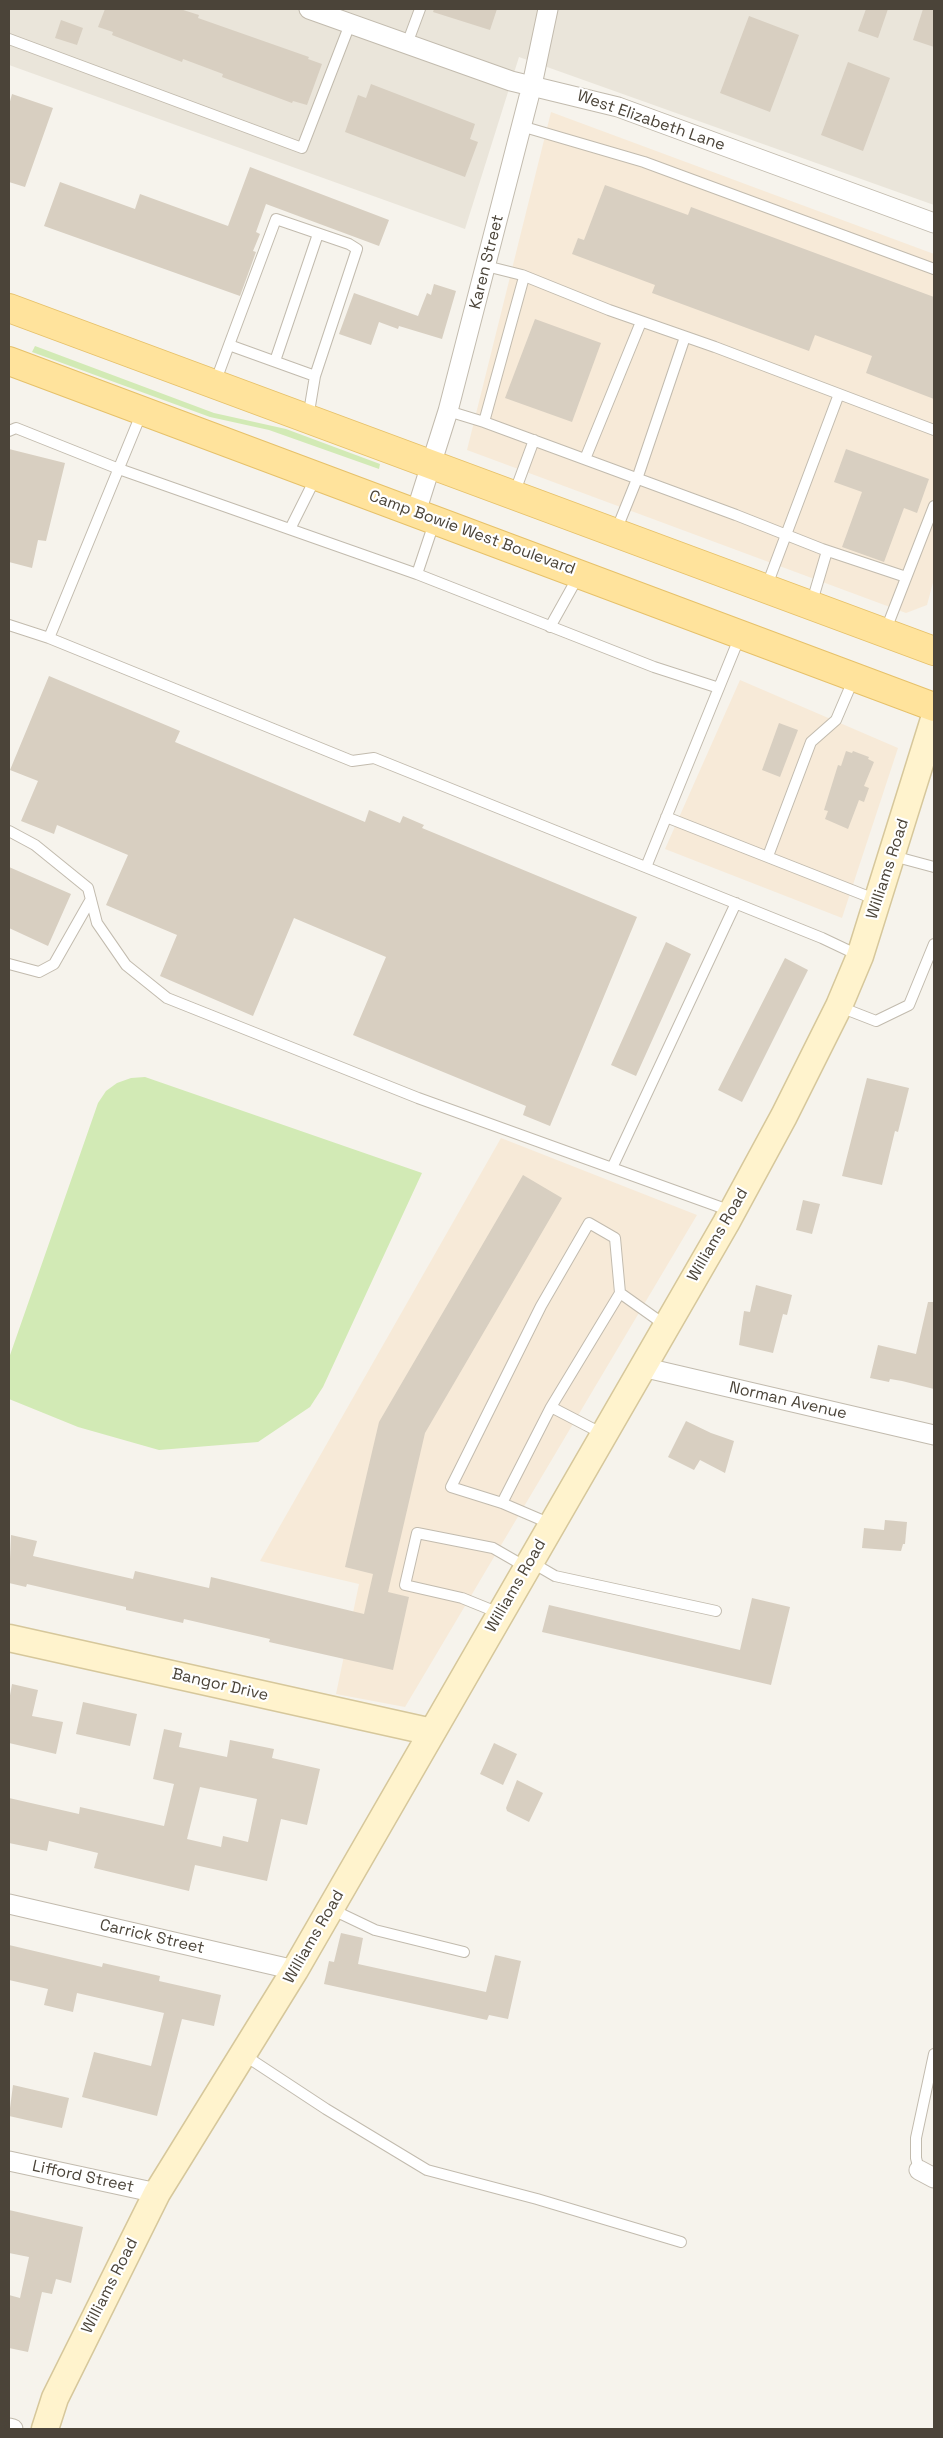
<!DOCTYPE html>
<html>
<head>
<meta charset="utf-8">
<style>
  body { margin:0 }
  #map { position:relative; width:943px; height:2438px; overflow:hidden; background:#f6f3ec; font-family:"Space Grotesk",sans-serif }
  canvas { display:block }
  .frame { position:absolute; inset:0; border:10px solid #4b4439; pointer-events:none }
</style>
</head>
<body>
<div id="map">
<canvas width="943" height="2438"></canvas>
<div class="frame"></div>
</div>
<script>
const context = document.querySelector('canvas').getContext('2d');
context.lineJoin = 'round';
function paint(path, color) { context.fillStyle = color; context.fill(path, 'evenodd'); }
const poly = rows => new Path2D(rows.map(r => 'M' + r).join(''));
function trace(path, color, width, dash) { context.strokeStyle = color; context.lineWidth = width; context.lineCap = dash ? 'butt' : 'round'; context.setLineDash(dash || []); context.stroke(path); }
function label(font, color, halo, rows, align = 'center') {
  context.font = font + ' "Space Grotesk",sans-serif'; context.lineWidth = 4.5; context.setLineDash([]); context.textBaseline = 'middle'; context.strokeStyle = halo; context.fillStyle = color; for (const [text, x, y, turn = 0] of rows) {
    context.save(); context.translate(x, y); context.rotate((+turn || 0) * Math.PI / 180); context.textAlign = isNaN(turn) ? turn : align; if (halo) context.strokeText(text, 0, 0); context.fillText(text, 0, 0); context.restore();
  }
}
const residential = poly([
  [9,9,934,9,934,205,519,57,465,229,9,65]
]);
const commercial = poly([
  [551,112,934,254,934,579,927,605,906,613,467,450],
  [740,680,898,748,842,918,665,849],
  [501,1138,697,1215,405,1707,336,1694,359,1584,260,1561]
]);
const green = poly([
  [35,346,214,413,286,429,380,464,379,469,269,430,210,417,32,352],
  [145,1077,422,1173,323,1387,310,1407,258,1442,159,1450,78,1427,9,1399,9,1358,98,1103,106,1091,117,1083,131,1078]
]);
const building = poly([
  [105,9,180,9,199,15,198,18,309,57,308,59,322,64,307,105,293,101,292,103,222,77,223,74,183,59,182,62,112,35,113,32,98,27],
  [434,9,497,9,490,30,433,12],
  [866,9,888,9,878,38,858,31],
  [923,9,934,9,934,47,913,40],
  [749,16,799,35,770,112,720,93],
  [61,20,83,28,77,45,55,38],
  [848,62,890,78,863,151,821,135],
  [371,84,475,124,470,139,478,142,465,177,345,132,358,95,366,98],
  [12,94,53,108,25,187,9,182,9,105],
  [250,167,389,220,379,246,266,204,256,232,260,234,253,251,256,252,240,296,44,226,60,182,135,209,140,194,228,226],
  [605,185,688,215,691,207,934,297,934,399,866,373,872,356,815,335,809,351,652,293,655,285,572,254,578,238,584,240],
  [434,284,456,291,442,339,399,326,398,329,379,322,371,345,339,334,354,293,418,316,427,293,431,295],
  [535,319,601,343,572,422,505,398],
  [9,449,65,463,46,541,38,540,32,568,9,562],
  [846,449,929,479,917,513,904,508,884,562,842,547,862,492,834,482],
  [49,676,180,731,175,742,365,822,369,810,400,823,403,816,424,825,422,828,637,917,550,1126,523,1115,526,1106,353,1035,386,957,294,918,253,1016,160,976,177,935,106,905,128,855,57,825,54,834,21,821,38,781,10,770],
  [779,723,798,730,780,777,762,770],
  [846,751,852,753,853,751,869,757,868,759,874,762,864,786,869,788,864,802,859,800,848,829,825,819,828,811,824,810,838,765,841,766],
  [9,867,71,894,48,946,9,928],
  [666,942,691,954,636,1076,611,1065],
  [785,958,808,970,742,1102,718,1090],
  [867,1078,909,1088,898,1132,895,1131,882,1185,842,1176],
  [523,1175,562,1198,425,1433,388,1592,409,1597,393,1670,269,1642,270,1639,184,1619,183,1623,126,1610,126,1607,27,1584,26,1587,9,1583,11,1535,37,1541,33,1556,133,1579,135,1571,209,1588,211,1577,364,1614,373,1574,345,1567,379,1422],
  [803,1200,820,1204,812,1234,796,1230],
  [756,1285,792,1295,787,1315,783,1314,773,1353,739,1345,744,1311,750,1312],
  [928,1302,934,1302,934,1389,902,1381,890,1379,889,1382,870,1378,878,1345,916,1354],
  [686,1421,711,1433,734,1441,725,1473,700,1460,694,1470,668,1457],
  [885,1520,907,1522,905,1544,903,1544,901,1551,862,1548,864,1528,884,1530],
  [752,1598,790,1607,771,1685,542,1632,549,1605,740,1650],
  [12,1684,38,1690,32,1716,63,1722,56,1754,9,1743,9,1701],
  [83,1702,137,1714,130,1746,76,1734],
  [164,1729,182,1733,179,1747,227,1757,230,1740,274,1749,272,1758,320,1769,307,1825,281,1819,267,1881,195,1865,189,1891,94,1868,98,1853,49,1841,47,1851,9,1843,9,1798,79,1814,80,1807,164,1826,174,1784,153,1779],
  [200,1787,257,1799,248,1842,223,1836,221,1847,187,1839],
  [494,1743,517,1754,503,1785,480,1774],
  [517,1780,543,1793,529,1822,507,1811,506,1808],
  [341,1933,363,1938,358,1964,486,1992,495,1955,521,1961,508,2019,489,2015,487,2020,324,1984,329,1961,334,1962],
  [9,1945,102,1967,103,1963,160,1976,159,1981,221,1995,214,2026,182,2019,157,2116,82,2097,94,2052,151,2066,164,2013,77,1993,73,2012,44,2005,48,1989,9,1980],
  [13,2085,69,2098,62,2128,9,2116],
  [9,2210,83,2227,71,2283,56,2279,52,2294,42,2292,28,2352,9,2348,9,2295,20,2298,29,2257,9,2253]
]);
const lane = poly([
  [9,39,302,148,350,24],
  [407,44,420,9],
  [521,126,644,162,934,269],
  [486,266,522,275,609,310,715,347,934,430],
  [275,361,318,234],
  [215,383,229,345],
  [448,411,484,422,524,277],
  [142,412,49,638,352,761,374,758,822,938,860,956],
  [308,418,315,376,229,345,276,219,349,244,357,249,315,376],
  [484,422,736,515,822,549,906,577],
  [9,431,16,428,119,469,417,574,435,520],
  [585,459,641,322],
  [514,494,534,440],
  [290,529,316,477],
  [616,531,637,479,685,337],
  [417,574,654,667,719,688],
  [766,588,839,394],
  [811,605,827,551],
  [9,625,49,638],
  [550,627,579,575],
  [885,632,934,506],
  [666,817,877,900],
  [9,831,35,845,88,888,97,923,126,965,167,998,418,1098,731,1211],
  [768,856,811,742,836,720,854,678],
  [893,856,934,867],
  [646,867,740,636],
  [9,964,39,972,54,964,91,899],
  [840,1007,876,1021,909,1005,934,944],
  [612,1168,736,903],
  [603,1434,551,1407,620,1293],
  [502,1503,551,1407],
  [551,1524,502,1503,451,1487,541,1306,589,1223,615,1238,620,1293,665,1325],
  [531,1562,555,1576,716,1611],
  [499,1613,462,1598,405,1585,417,1533,493,1548,526,1567],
  [331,1909,375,1930,464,1952],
  [244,2055,326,2109,427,2170,537,2199,681,2242],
  [919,2170,916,2158,916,2138,934,2054]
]);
const street = poly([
  [309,9,511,81,618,107,934,223],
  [416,512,448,411,532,85,548,9],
  [642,1367,934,1435],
  [9,1904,295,1970],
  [9,2161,157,2193],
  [919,2170,934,2178],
  [9,2428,13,2429]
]);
const secondary = poly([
  [9,1638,432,1732],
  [45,2429,55,2398,157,2193,295,1970,726,1223,784,1116,839,1006,860,956,934,719]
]);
const primary = poly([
  [9,308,934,651],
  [9,361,934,707]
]);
const streetNames = [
  ["West Elizabeth Lane",651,121,19],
  ["Karen Street",487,262,-76],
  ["Camp Bowie West Boulevard",472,533,20],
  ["Williams Road",888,869,-72],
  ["Williams Road",718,1235,-60],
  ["Norman Avenue",788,1401,13],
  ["Williams Road",516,1586,-60],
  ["Bangor Drive",220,1685,13],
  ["Carrick Street",152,1937,13],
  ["Williams Road",314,1937,-60],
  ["Lifford Street",83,2177,12],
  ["Williams Road",110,2286,-63]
];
paint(residential, '#eae5da');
paint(commercial, '#f7ead8');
paint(green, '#d2eab5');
paint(building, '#d8cfc1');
trace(lane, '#c2bbae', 12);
trace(street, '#c2bbae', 21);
trace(secondary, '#d6c79b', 29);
trace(primary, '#e6c16a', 30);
trace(lane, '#fff', 10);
trace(street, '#fff', 19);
trace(secondary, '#fff3cd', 26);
trace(primary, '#ffe39c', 28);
label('16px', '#4b4439', '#fff', streetNames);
</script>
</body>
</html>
